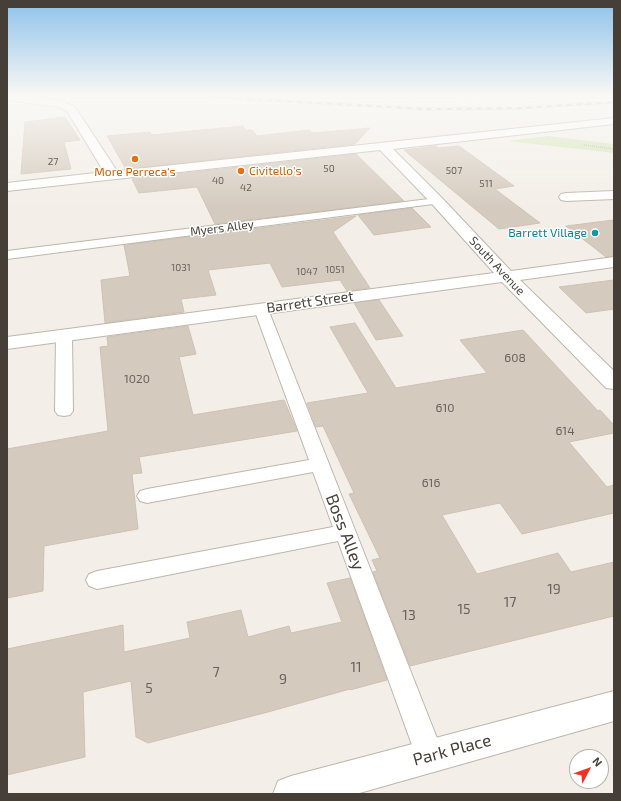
<!DOCTYPE html>
<html>
<head>
<meta charset="utf-8">
<style>
  body { margin:0 }
  #map { position:relative; width:621px; height:801px; overflow:hidden; background:#f3efe8; font-family:"Exo 2",sans-serif }
  canvas { display:block }
  .frame { position:absolute; inset:0; border:8px solid #463f37; pointer-events:none }
  .north { position:absolute; left:569px; top:749px; width:40px; height:40px; box-sizing:border-box; background:#fff; border:1px solid #b5b2af; border-radius:50%; rotate:49deg; font-size:11px; font-weight:700; line-height:16px; text-align:center; color:#463f37 }
  .north::after { content:''; display:block; margin:auto; width:14px; height:18px; background:#ee3224; clip-path:polygon(50% 0,100% 100%,50% 72%,0 100%) }
</style>
</head>
<body>
<div id="map">
<canvas width="621" height="801"></canvas>
<div class="frame"></div>
<div class="north">N</div>
</div>
<script>
const context = document.querySelector('canvas').getContext('2d');
context.lineJoin = 'round';
function paint(path, color) { context.fillStyle = color; context.fill(path, 'evenodd'); }
const poly = rows => new Path2D(rows.map(r => 'M' + r).join(''));
function trace(path, color, width, dash) { context.strokeStyle = color; context.lineWidth = width; context.lineCap = dash ? 'butt' : 'round'; context.setLineDash(dash || []); context.stroke(path); }
function label(font, color, halo, rows, align = 'center') {
  context.font = font + ' "Exo 2",sans-serif'; context.lineWidth = 3; context.setLineDash([]); context.textBaseline = 'middle'; context.strokeStyle = halo; context.fillStyle = color; for (const [text, x, y, turn = 0] of rows) {
    context.save(); context.translate(x, y); context.rotate((+turn || 0) * Math.PI / 180); context.textAlign = isNaN(turn) ? turn : align; if (halo) context.strokeText(text, 0, 0); context.fillText(text, 0, 0); context.restore();
  }
}
const green = poly([
  [376,97,579,97,535,99],
  [548,136,614,144,614,153,507,141]
]);
const building = poly([
  [65,117,80,140,64,142,71,169,21,174,25,122,65,117],
  [243,126,246,130,252,130,257,136,309,130,313,133,370,128,355,144,126,169,107,136,150,132,151,135,243,126],
  [436,146,438,148,459,146,514,186,495,189,540,223,499,229,404,150,436,146],
  [356,154,404,201,215,224,197,187,139,193,132,179,356,154],
  [412,208,431,227,374,235,358,215,412,208],
  [356,216,333,232,370,288,347,291,340,280,282,287,270,263,208,270,216,295,181,299,184,312,105,323,101,280,130,276,124,245,356,216],
  [614,220,614,256,606,257,566,226,614,220],
  [614,280,614,309,586,313,559,287,614,280],
  [379,300,403,336,376,340,354,303,379,300],
  [355,323,396,388,487,373,460,340,523,330,598,411,600,410,614,425,614,433,569,442,607,487,614,485,614,513,522,534,500,503,442,515,477,574,558,553,571,572,614,562,614,616,410,666,373,572,377,571,372,560,380,558,349,494,354,493,323,426,316,427,307,403,368,393,330,327,355,323],
  [188,326,196,354,179,357,193,415,284,400,297,431,139,457,142,473,132,474,138,529,44,546,43,591,7,598,7,449,108,431,100,347,108,346,107,337,188,326],
  [350,578,387,680,350,690,350,689,268,712,148,743,136,737,131,681,83,692,85,757,7,775,7,649,123,625,124,652,190,638,187,622,241,610,248,637,289,626,291,633,342,622,327,583,350,578]
]);
const path = poly([
  [584,145,614,149]
]);
const lane = poly([
  [437,198,443,201,441,203,7,259,7,251,437,198],
  [261,305,266,306,268,309,444,756,440,765,430,769,420,765,416,756,338,541,97,589,89,586,86,580,89,574,97,571,333,527,313,472,147,503,140,501,137,496,140,491,147,489,309,460,254,309,256,306,261,305],
  [64,330,69,332,72,335,73,411,70,415,64,416,58,415,55,411,56,335,59,332,64,330]
]);
const street = poly([
  [7,97,31,97,62,101,75,107,117,171,614,118,614,124,393,149,442,198,511,271,614,257,614,267,520,280,614,371,614,389,606,388,502,282,7,349,7,337,494,273,432,204,380,150,7,191,7,183,104,172,67,111,59,107,7,100,7,97],
  [614,191,614,199,566,201,561,200,559,197,561,194,566,193,614,191],
  [614,691,614,721,356,794,273,794,278,781,291,776,614,691]
]);
const rail = poly([
  [212,97,427,109,522,108,614,102]
]);
const markers = [
  [135,159,4,"#e8710a"],
  [241,171,4,"#e8710a"],
  [595,233,4,"#0f9aa8"]
];
const farNumbernames = [
  ["27",53,162],
  ["50",329,169],
  ["507",454,171],
  ["40",218,181],
  ["511",486,184],
  ["42",246,188],
  ["1031",181,268],
  ["1051",335,270],
  ["1047",307,272]
];
const farFoodnames = [
  ["Civitello's",249,171],
  ["More Perreca's",135,172,"center"]
];
const farStreetnames = [
  ["Myers Alley",222,228,-7],
  ["South Avenue",497,266,47]
];
const farCulturenames = [
  ["Barrett Village",587,233]
];
const numberNames = [
  ["608",515,358],
  ["1020",137,379],
  ["610",445,408],
  ["614",565,431],
  ["616",431,483]
];
const streetNames = [
  ["Barrett Street",310,302,-8]
];
const nearNumbernames = [
  ["19",554,589],
  ["17",510,602],
  ["15",464,609],
  ["13",409,615],
  ["11",356,667],
  ["7",216,672],
  ["9",283,679],
  ["5",149,688]
];
const nearStreetnames = [
  ["Boss Alley",345,532,69],
  ["Park Place",452,750,-15]
];
paint(green, '#d2e5b3');
paint(building, '#d4cabe');
trace(building, '#cec1b2', 1);
trace(lane, '#beb6ab', 2);
trace(street, '#beb6ab', 2);
trace(path, '#bfb09d', 1.5, [1, 1]);
paint(lane, '#fff');
paint(street, '#fff');
trace(rail, '#969696', 2.5);
trace(rail, '#fff', 1.5, [5]);
const sky = context.createLinearGradient(0, 0, 0, 209);
sky.addColorStop(0, '#8ec2ea');
sky.addColorStop(0.46, '#faf8f5');
sky.addColorStop(1, '#faf8f500');
context.fillStyle = sky;
context.fillRect(0, 0, 621, 209);
for (const [x, y, r, color] of markers) { const dot = new Path2D(); dot.arc(x, y, r, 0, 2 * Math.PI); context.fillStyle = color; context.fill(dot); trace(dot, '#fff', 1.5); }
label('10px', '#6a6259', null, farNumbernames);
label('12px', '#c56008', '#fff', farFoodnames, 'left');
label('12px', '#463f37', '#fff', farStreetnames);
label('12px', '#0d838f', '#fff', farCulturenames, 'right');
label('12px', '#6a6259', null, numberNames);
label('14px', '#463f37', '#fff', streetNames);
label('14px', '#6a6259', null, nearNumbernames);
label('17px', '#463f37', '#fff', nearStreetnames);
</script>
</body>
</html>
